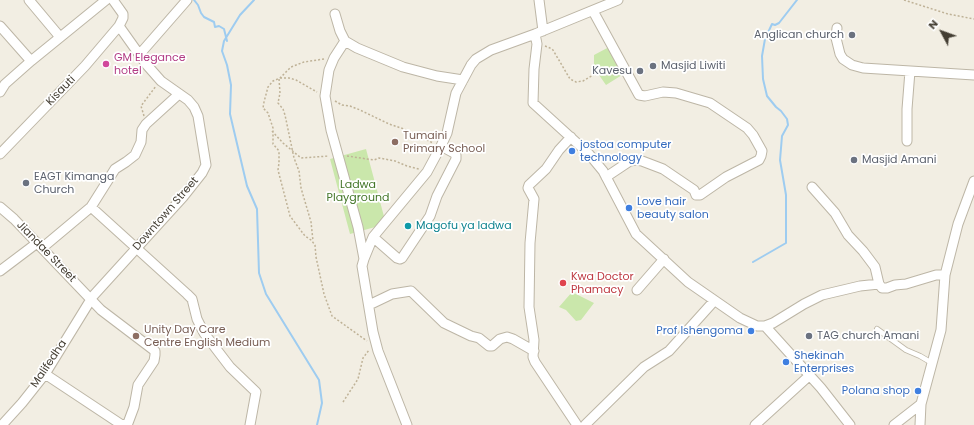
<!DOCTYPE html>
<html>
<head>
<meta charset="utf-8">
<style>
  body { margin:0 }
  #map { position:relative; width:974px; height:425px; overflow:hidden; background:#f2eee3; font-family:Poppins,sans-serif }
  canvas { display:block }
  .north { position:absolute; left:922px; top:12px; width:40px; height:40px; -webkit-text-stroke:3px #fff; paint-order:stroke; rotate:311deg; font-size:11px; font-weight:700; line-height:16px; text-align:center; color:#443e33 }
  .north::after { content:''; display:block; margin:auto; width:14px; height:18px; background:#443e33; clip-path:polygon(50% 0,100% 100%,50% 72%,0 100%) }
</style>
</head>
<body>
<div id="map">
<canvas width="974" height="425"></canvas>
<div class="north">N</div>
</div>
<script>
const context = document.querySelector('canvas').getContext('2d');
context.lineJoin = 'round';
function paint(path, color) { context.fillStyle = color; context.fill(path, 'evenodd'); }
const poly = rows => new Path2D(rows.map(r => 'M' + r).join(''));
function trace(path, color, width, dash) { context.strokeStyle = color; context.lineWidth = width; context.lineCap = dash ? 'butt' : 'round'; context.setLineDash(dash || []); context.stroke(path); }
function label(font, color, halo, rows, align = 'center') {
  context.font = font + ' Poppins,sans-serif'; context.lineWidth = 3.5; context.setLineDash([]); context.textBaseline = 'middle'; context.strokeStyle = halo; context.fillStyle = color; for (const [text, x, y, turn = 0] of rows) {
    context.save(); context.translate(x, y); context.rotate((+turn || 0) * Math.PI / 180); context.textAlign = isNaN(turn) ? turn : align; if (halo) context.strokeText(text, 0, 0); context.fillText(text, 0, 0); context.restore();
  }
}
const green = poly([
  [611,46,621,65,622,75,606,85,594,68,594,55],
  [366,149,386,224,350,234,330,159],
  [572,292,594,303,581,320,576,321,566,310,559,307]
]);
const stream = poly([
  [194,0,198,5,201,13,204,17,214,22,215,27,219,26,224,29,227,41],
  [254,0,240,15,224,41,222,51,227,65,231,85,230,114,247,186,257,209,259,273,266,294,319,380,322,403,317,425],
  [753,262,786,243,786,195,780,160,782,136,788,125,787,119,781,111,776,107,767,96,763,79,762,56,765,39,772,24,775,25,779,23,797,0]
]);
const path = poly([
  [904,0,948,14,974,19],
  [545,46,550,48,553,50,570,79,576,82,583,81,595,74,609,75,619,74],
  [324,59,304,62,291,67,280,78,273,81,268,87,264,102,263,108,268,113,273,128,273,144,279,151,279,163,278,170,290,216,305,236,311,240,315,245,316,257,324,294,332,316,367,341],
  [280,78,289,78,296,80,317,92],
  [279,79,280,93,278,103,283,109,285,115,294,158,299,171,301,188,311,222,313,241],
  [335,101,342,105,350,106,360,110,389,124,404,129,433,143],
  [144,116,141,106,156,86],
  [272,131,283,143,301,158,329,156],
  [347,156,374,160,379,158,395,161,407,166,419,169],
  [343,402,358,379,363,358,369,350]
]);
const service = poly([
  [877,329,906,350,920,356,932,363]
]);
const minor = poly([
  [29,0,60,37],
  [539,0,543,31],
  [593,11,639,95,645,96,663,92,676,93,710,103,747,128,753,135,762,151,761,156,759,160,726,177,700,195,696,195,694,190,663,169,642,161,636,160,630,161,606,177],
  [335,14,340,31,345,41,357,48,403,67,437,76,463,80],
  [0,26,31,61],
  [837,28,836,38,840,54,843,59,852,65,863,68,974,75],
  [535,34,537,44,534,69,533,103,589,154,603,171,636,234,688,282,740,318,757,326,765,326,773,323,804,304,822,295,860,286,879,284],
  [345,41,334,58,329,70,325,96,331,130,358,227,364,259],
  [139,55,187,0],
  [0,92,5,84,31,61,106,0],
  [571,137,559,150,546,169,529,185,528,188,534,199,530,243,529,307,534,340,533,357,535,362,577,425],
  [907,141,907,109,910,71],
  [0,154,85,66,119,26,123,18,123,14,113,0],
  [812,187,835,213,848,235,863,251,875,267,879,284,882,288,887,288,895,285,906,284,936,275,945,275],
  [0,207,14,219,101,310,155,351,155,355,154,361,138,385,134,407,128,423,123,425],
  [91,207,187,294,192,299,197,319,204,333,230,367,256,392,250,425],
  [373,237,397,258,400,259,402,258,430,216,437,196,456,159,456,155,454,153,441,146],
  [42,248,91,207,115,169,126,162,135,155,141,142,142,130,146,124,179,94],
  [0,271,37,243],
  [637,290,664,259],
  [369,305,392,294,411,291,444,323,471,336,479,338,489,346,492,346,500,339,507,337,513,339,534,351],
  [765,326,821,388,850,425],
  [45,374,122,425],
  [2,425,22,403,45,374,93,296,183,197,202,173,206,165,198,116,194,107,188,100,161,81,146,64,119,26],
  [407,425,378,351,373,332,362,266,364,259,373,237,427,172,441,146,447,133,456,93,471,65,476,59,491,50,535,34,618,0],
  [585,425,644,367,669,351,714,301],
  [755,425,810,375],
  [894,425,921,404],
  [920,425,921,404,941,330,945,275,958,224,974,181]
]);
const markers = [
  [852,35,4,"#6b7280"],
  [106,64,4,"#d1479c"],
  [653,66,4,"#6b7280"],
  [640,71,4,"#6b7280"],
  [395,142,4,"#8d6e63"],
  [572,151,4,"#3f7fe0"],
  [854,160,4,"#6b7280"],
  [26,183,4,"#6b7280"],
  [629,208,4,"#3f7fe0"],
  [408,226,4,"#0f9aa8"],
  [563,283,4,"#e0444e"],
  [751,331,4,"#3f7fe0"],
  [136,336,4,"#8d6e63"],
  [809,336,4,"#6b7280"],
  [786,362,4,"#3f7fe0"],
  [918,391,4,"#3f7fe0"]
];
const worshipNames = [
  ["Anglican church",844,35,"right"],
  ["Masjid Liwiti",661,66],
  ["Kavesu",632,71,"right"],
  ["Masjid Amani",862,160],
  ["EAGT Kimanga",34,177],
  ["Church",34,190],
  ["TAG church Amani",817,336]
];
const hotelNames = [
  ["GM Elegance",114,58],
  ["hotel",114,71]
];
const streetNames = [
  ["Kisauti",61,91,-46],
  ["Downtown Street",166,214,-49],
  ["Jiandae Street",46,252,46],
  ["Malifedha",49,364,-56]
];
const educationNames = [
  ["Tumaini",403,136],
  ["Primary School",403,149],
  ["Unity Day Care",144,330],
  ["Centre English Medium",144,343]
];
const shopNames = [
  ["jostoa computer",580,145],
  ["technology",580,158],
  ["Love hair",637,202],
  ["beauty salon",637,215],
  ["Prof Ishengoma",743,331,"right"],
  ["Shekinah",794,356],
  ["Enterprises",794,369],
  ["Polana shop",910,391,"right"]
];
const parkNames = [
  ["Ladwa",358,185],
  ["Playground",358,198]
];
const cultureNames = [
  ["Magofu ya ladwa",416,226]
];
const healthNames = [
  ["Kwa Doctor",571,277],
  ["Phamacy",571,290]
];
paint(green, '#cae7ab');
trace(stream, '#9eccf0', 2);
trace(service, '#bdb6a6', 6);
trace(minor, '#bdb6a6', 11);
trace(path, '#bfb297', 1.5, [2, 2]);
trace(service, '#fff', 4.5);
trace(minor, '#fff', 9);
for (const [x, y, r, color] of markers) { const dot = new Path2D(); dot.arc(x, y, r, 0, 2 * Math.PI); context.fillStyle = color; context.fill(dot); trace(dot, '#fff', 1.5); }
label('11px', '#5b616d', '#fff', worshipNames, 'left');
label('11px', '#b23c85', '#fff', hotelNames, 'left');
label('11px', '#443e33', '#fff', streetNames);
label('11px', '#785e54', '#fff', educationNames, 'left');
label('11px', '#366cbe', '#fff', shopNames, 'left');
label('11px', '#427527', '#fff', parkNames);
label('11px', '#0d838f', '#fff', cultureNames, 'left');
label('11px', '#be3a42', '#fff', healthNames, 'left');
</script>
</body>
</html>
